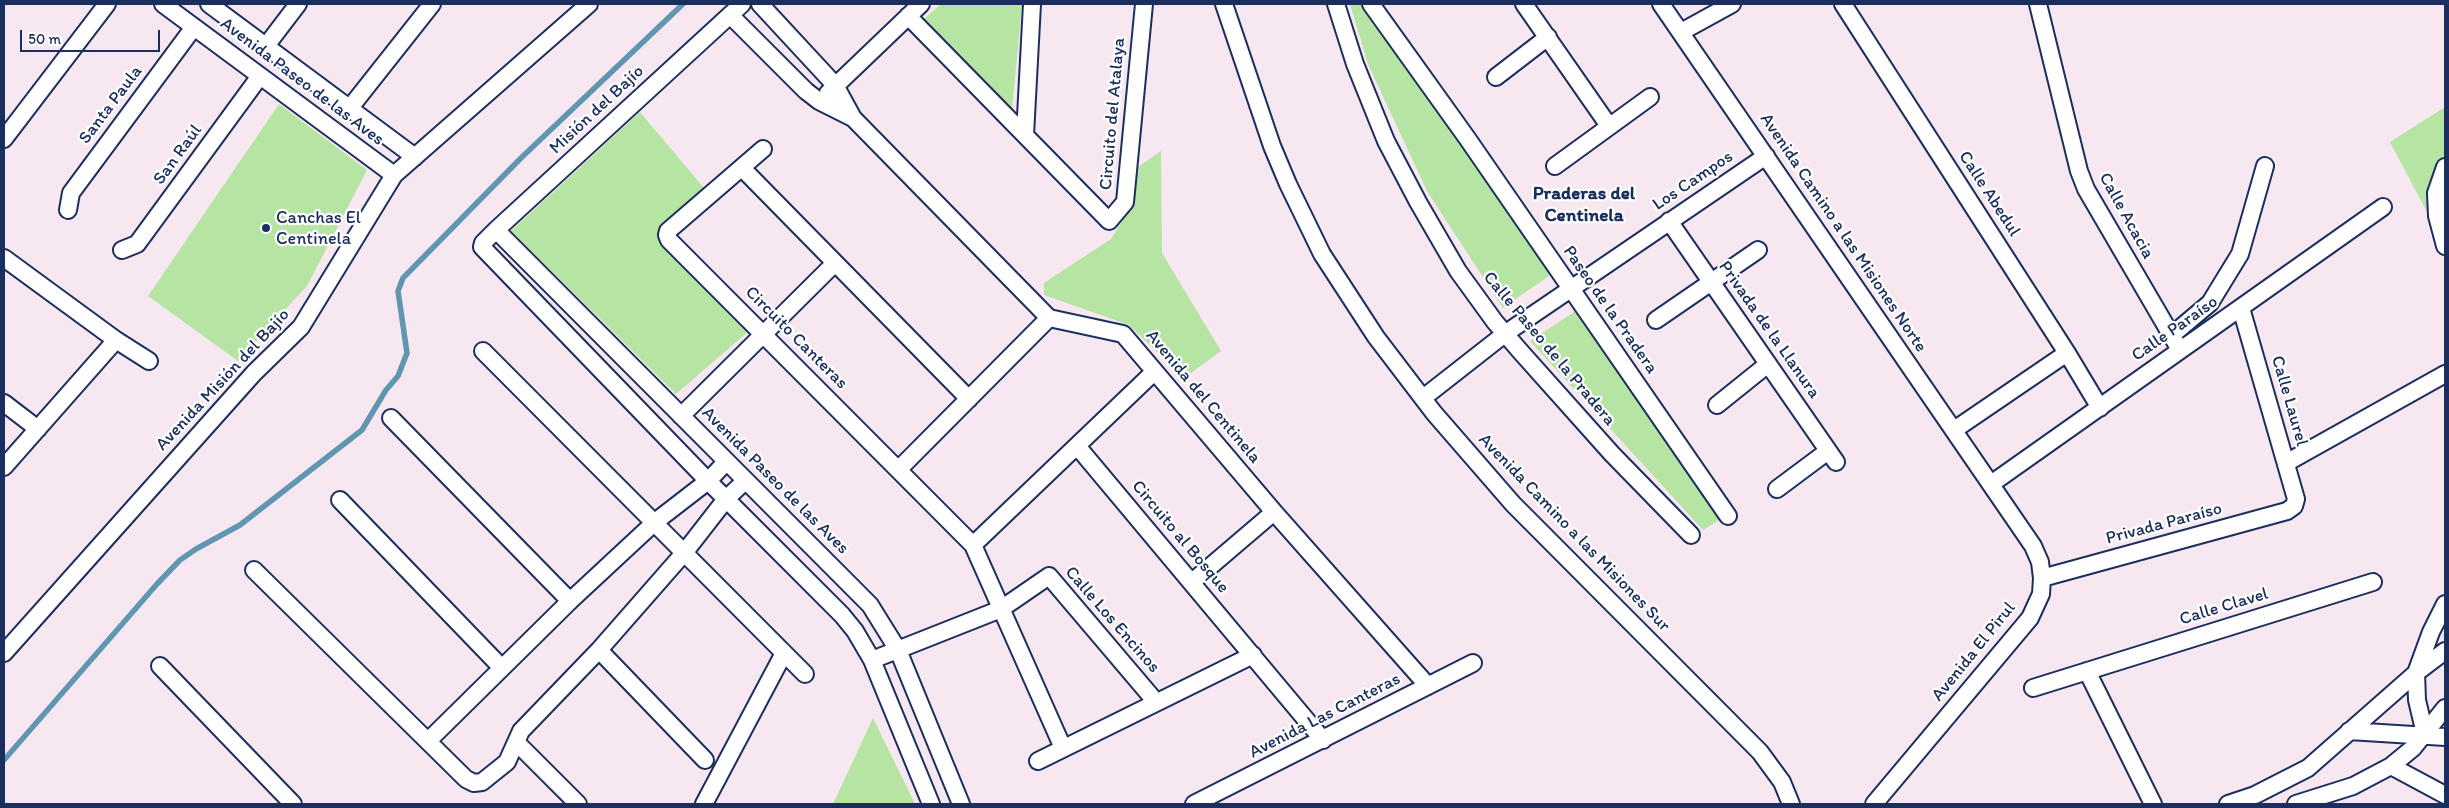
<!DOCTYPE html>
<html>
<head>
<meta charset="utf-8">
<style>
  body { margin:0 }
  #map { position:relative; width:2449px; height:808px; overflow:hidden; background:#f6e7f0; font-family:Itim,sans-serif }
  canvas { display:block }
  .frame { position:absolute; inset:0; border:5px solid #1b2f5e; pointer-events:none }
  .scale { position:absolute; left:20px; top:30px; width:140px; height:22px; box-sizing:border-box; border:2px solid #1b2f5e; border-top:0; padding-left:6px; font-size:15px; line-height:18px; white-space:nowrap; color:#1b2f5e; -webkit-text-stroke:4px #fff; paint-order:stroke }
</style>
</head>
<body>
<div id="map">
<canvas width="2449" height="808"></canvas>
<div class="frame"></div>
<div class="scale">50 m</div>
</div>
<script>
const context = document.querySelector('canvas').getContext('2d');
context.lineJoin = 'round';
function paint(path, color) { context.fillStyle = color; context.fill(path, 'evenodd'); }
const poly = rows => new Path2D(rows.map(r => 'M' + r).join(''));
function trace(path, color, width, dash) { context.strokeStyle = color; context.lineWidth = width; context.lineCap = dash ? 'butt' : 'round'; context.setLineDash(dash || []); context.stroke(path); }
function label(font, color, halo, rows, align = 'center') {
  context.font = font + ' Itim,sans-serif'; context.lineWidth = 4.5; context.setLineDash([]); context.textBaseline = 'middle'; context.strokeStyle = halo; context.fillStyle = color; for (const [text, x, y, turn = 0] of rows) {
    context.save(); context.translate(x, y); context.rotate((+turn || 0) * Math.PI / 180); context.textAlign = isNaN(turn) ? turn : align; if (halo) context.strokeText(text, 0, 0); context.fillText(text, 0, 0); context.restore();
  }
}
const green = poly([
  [941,4,1022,4,1012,110,923,20],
  [1350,4,1368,4,1553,273,1503,308,1427,191,1368,64],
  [279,104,367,170,307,286,238,361,148,296],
  [2445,107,2445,246,2390,142],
  [640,112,704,188,659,236,750,330,676,394,511,231],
  [1161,151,1162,253,1221,351,1184,378,1129,325,1044,295,1044,283,1111,239,1131,207,1131,172],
  [1577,310,1727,515,1703,530,1530,341],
  [873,718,915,804,833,804]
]);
const stream = poly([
  [4,760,157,584,180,560,196,549,240,525,362,430,386,390,398,376,407,353,398,291,403,278,521,158,683,4]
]);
const street = poly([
  [163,4,394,175],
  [209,4,415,157],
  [742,4,496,230,483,243,482,247,708,481,842,615,855,631,872,660,931,804],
  [760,4,835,85,853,118,1049,318,1123,334,1274,512,1428,686],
  [1224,4,1272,146,1288,184,1322,254,1376,337,1434,413,1513,504,1760,752,1782,782,1791,804],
  [1336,4,1355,64,1386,141,1418,202,1458,271,1495,322,1520,351,1612,454,1691,535],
  [1371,4,1467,138,1728,516],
  [1524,4,1609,126],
  [1661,4,2033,546,2040,562,2042,578,2041,594,2030,618,1874,804],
  [1843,4,2067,353,2100,408],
  [2038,4,2079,171,2086,189,2180,350],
  [730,15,806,91,819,101,853,118],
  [908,16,1109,221,1125,202,1144,4],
  [1681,32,1732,4],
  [266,46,298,4],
  [1496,77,1548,37],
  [828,93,921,4],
  [349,109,432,4],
  [1025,135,1032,4],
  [4,139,107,4],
  [763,149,668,231,667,235,669,240,973,545,1063,748],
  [1555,166,1650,97],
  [2445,167,2436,193,2437,216,2445,246],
  [742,168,969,399],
  [68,210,71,193,194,27],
  [1669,221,1836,462],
  [496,230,870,605,898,650,961,804],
  [122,250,137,244,260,76],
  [4,258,116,340,149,361],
  [1656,320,1758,250],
  [2172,335,2210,303,2240,254,2265,166],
  [483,351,805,674],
  [1423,398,1506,333,1766,156],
  [4,403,38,429],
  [1717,405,1768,364],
  [681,416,835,263],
  [391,418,570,601],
  [1954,430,2067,353],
  [1077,446,1323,740],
  [2286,463,2445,374],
  [4,467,116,340],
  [899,469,1049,318],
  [1991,484,2383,207],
  [1777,489,1828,451],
  [340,500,501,667],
  [973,545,1154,372],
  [254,570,466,779,474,783,482,782,507,762,521,731,599,650,684,553,726,499,745,481],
  [2042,578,2287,511,2294,506,2296,499,2241,308],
  [1192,582,1274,512],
  [599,650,705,760],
  [4,653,254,373,301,327,394,175,589,4],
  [872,660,1001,609,1049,576,1156,702],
  [160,666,293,804],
  [2087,671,2153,804],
  [2033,688,2373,582],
  [2349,731,2445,737],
  [2425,734,2417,700,2416,673,2431,632,2445,604],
  [428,741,570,601,655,522,708,481,726,462],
  [517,743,578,804],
  [1038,761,1253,655],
  [2391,766,2445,795],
  [704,804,784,653],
  [1194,804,1473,663],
  [2228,804,2255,795,2308,768,2416,673,2445,651],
  [2296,804,2353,786,2391,766,2413,748,2445,708]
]);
const markers = [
  [266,228,5,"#1b2f5e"]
];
const streetNames = [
  ["Avenida Paseo de las Aves",302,82,37],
  ["Santa Paula",111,105,-53],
  ["Misión del Bajío",597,110,-43],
  ["Circuito del Atalaya",1113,114,-85],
  ["San Raúl",178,155,-54],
  ["Los Campos",1693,181,-34],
  ["Calle Abedul",1989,194,57],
  ["Calle Acacia",2126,216,61],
  ["Avenida Camino a las Misiones Norte",1843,233,56],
  ["Paseo de la Pradera",1610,310,55],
  ["Calle Paraíso",2175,329,-35],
  ["Privada de la Llanura",1769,330,55],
  ["Circuito Canteras",796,338,45],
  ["Calle Paseo de la Pradera",1549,349,50],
  ["Avenida Misión del Bajío",223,380,-47],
  ["Avenida del Centinela",1203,397,50],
  ["Calle Laurel",2289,401,74],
  ["Avenida Paseo de las Aves",775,481,45],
  ["Privada Paraíso",2164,524,-15],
  ["Avenida Camino a las Misiones Sur",1574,533,46],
  ["Circuito al Bosque",1180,537,50],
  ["Calle Clavel",2224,607,-17],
  ["Calle Los Encinos",1112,620,49],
  ["Avenida El Pirul",1974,652,-51],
  ["Avenida Las Canteras",1325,716,-27]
];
const poiNames = [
  ["Canchas El",276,218],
  ["Centinela",276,239]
];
const neighbourhoodNames = [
  ["Praderas del",1584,194],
  ["Centinela",1584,216]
];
paint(green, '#b6e4a3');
trace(stream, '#5f96b2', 5.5);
trace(street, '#1b2f5e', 20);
trace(street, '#fff', 16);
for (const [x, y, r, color] of markers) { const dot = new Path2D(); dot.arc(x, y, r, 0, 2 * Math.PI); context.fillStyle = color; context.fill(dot); trace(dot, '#fff', 2); }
label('18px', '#1b2f5e', '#fff', streetNames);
label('18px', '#1b2f5e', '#fff', poiNames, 'left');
label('bold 19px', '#1b2f5e', '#fff', neighbourhoodNames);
</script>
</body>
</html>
